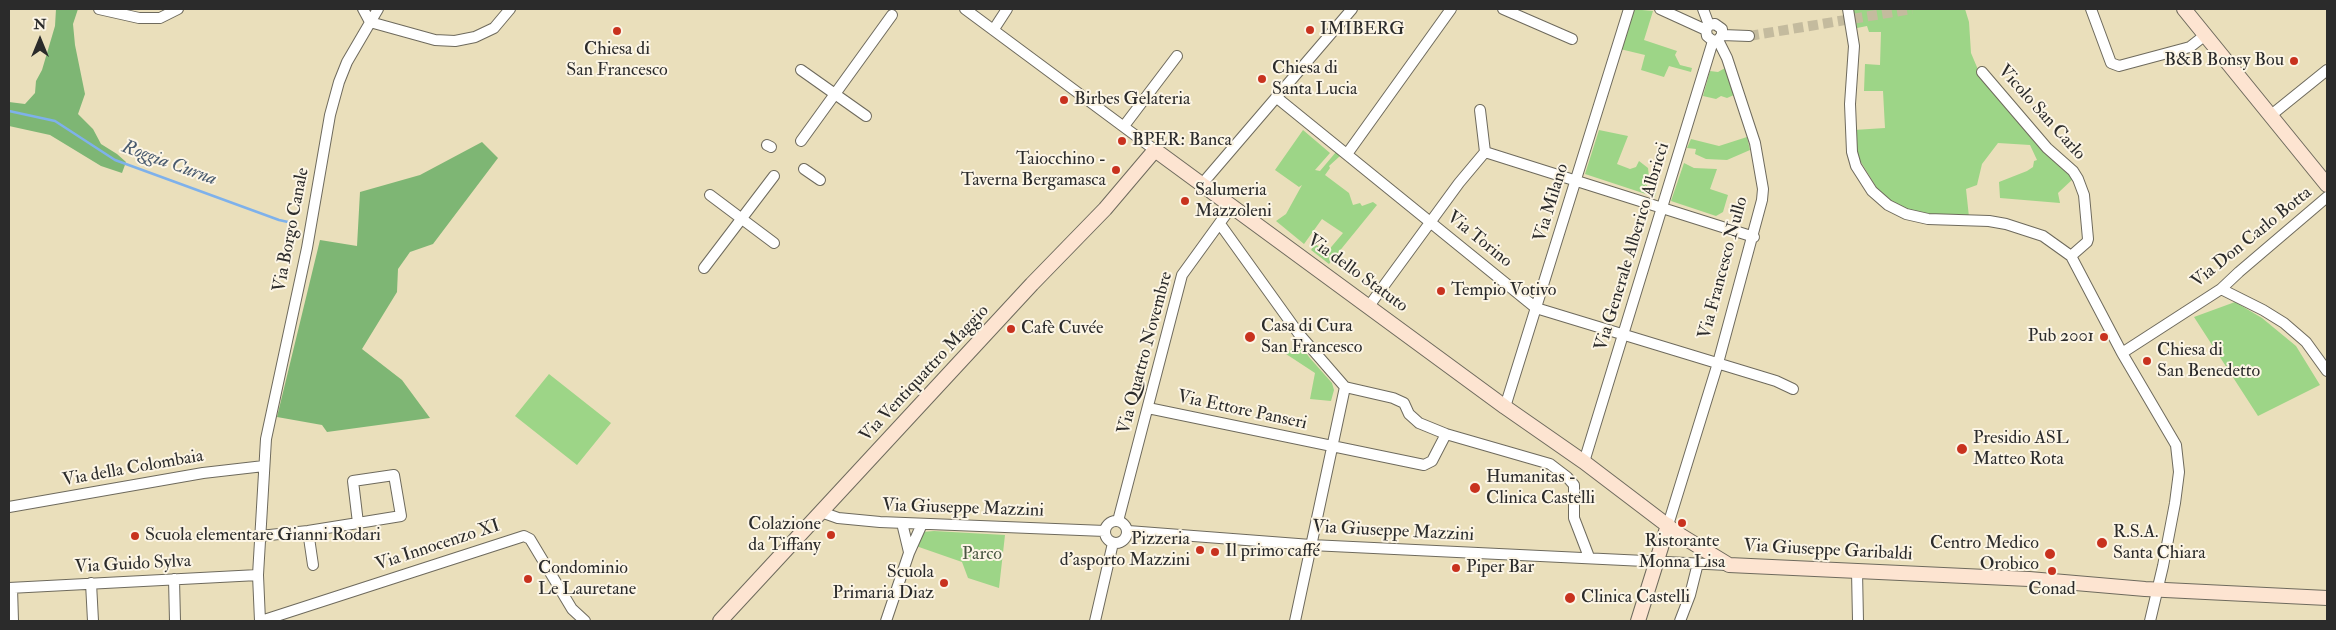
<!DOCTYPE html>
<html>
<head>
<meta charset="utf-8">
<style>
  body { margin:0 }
  #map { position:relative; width:2336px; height:630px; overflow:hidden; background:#eadfbb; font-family:"IM FELL Double Pica",serif }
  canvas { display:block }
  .frame { position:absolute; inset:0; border:10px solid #2b2b2b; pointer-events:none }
  .north { position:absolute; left:15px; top:15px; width:50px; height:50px; -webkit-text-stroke:4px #fcf5e5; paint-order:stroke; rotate:0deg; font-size:14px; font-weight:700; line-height:20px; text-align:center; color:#2b2b2b }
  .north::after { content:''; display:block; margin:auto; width:18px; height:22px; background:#2b2b2b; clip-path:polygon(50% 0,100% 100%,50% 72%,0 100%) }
</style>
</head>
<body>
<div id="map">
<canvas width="2336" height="630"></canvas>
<div class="frame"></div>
<div class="north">N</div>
</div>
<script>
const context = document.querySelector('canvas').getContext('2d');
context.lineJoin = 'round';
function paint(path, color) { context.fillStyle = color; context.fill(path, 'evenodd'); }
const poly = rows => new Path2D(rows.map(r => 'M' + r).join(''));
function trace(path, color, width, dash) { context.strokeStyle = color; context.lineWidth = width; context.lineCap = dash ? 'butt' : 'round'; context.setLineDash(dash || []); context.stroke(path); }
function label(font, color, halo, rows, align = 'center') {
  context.font = font + ' "IM FELL Double Pica",serif'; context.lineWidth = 4; context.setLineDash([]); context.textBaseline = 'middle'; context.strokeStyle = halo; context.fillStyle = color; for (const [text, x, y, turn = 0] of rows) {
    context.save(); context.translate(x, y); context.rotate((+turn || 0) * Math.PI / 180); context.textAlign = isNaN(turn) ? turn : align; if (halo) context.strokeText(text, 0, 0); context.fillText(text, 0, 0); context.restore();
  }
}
const green = poly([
  [1631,9,1653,11,1644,40,1677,51,1675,55,1680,65,1692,68,1691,72,1669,66,1664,77,1641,70,1645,55,1620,49],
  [1852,9,1965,9,1969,22,1971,53,1979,72,2075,177,2058,193,2060,203,2000,198,1999,182,2027,171,2033,167,2034,161,2037,160,2030,145,1998,143,1982,164,1977,185,1966,189,1969,217,1928,216,1908,212,1895,205,1880,193,1856,154,1854,130,1885,128,1883,91,1864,91,1865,64,1880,65,1881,32,1869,32,1867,26,1857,28],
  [1725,68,1734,95,1727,98,1721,96,1716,99,1703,96,1710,71,1718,72],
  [1303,130,1330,153,1315,170,1320,171,1336,152,1340,156,1329,166,1330,168,1325,175,1349,193,1353,205,1360,203,1362,206,1373,202,1377,205,1329,264,1311,250,1315,244,1327,252,1343,233,1322,219,1304,244,1276,221,1286,214,1302,185,1299,187,1275,170],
  [1599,130,1628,136,1617,164,1630,169,1636,167,1639,161,1648,168,1649,177,1645,183,1649,188,1656,191,1655,197,1585,174],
  [1747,137,1750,150,1727,160,1706,159,1695,154,1696,149,1687,148,1691,139,1719,146],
  [1684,163,1694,168,1717,169,1710,189,1728,195,1723,212,1716,216,1671,201],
  [2235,302,2262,318,2296,346,2320,385,2258,416,2194,317],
  [1299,342,1309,357,1332,383,1334,390,1331,401,1310,399,1315,373,1286,354],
  [549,374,611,423,577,465,515,416],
  [934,531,1005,535,999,588,968,578,962,562,916,546,922,532]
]);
const forest = poly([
  [56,9,78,9,73,24,75,45,85,94,78,114,93,129,101,144,117,154,126,162,122,173,101,166,50,135,9,126,9,102,25,104,35,93,36,81,42,70,55,26],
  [482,142,498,158,433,244,410,252,398,269,397,292,362,349,402,380,430,418,327,432,322,425,277,417,320,240,357,246,360,192,420,175]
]);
const stream = poly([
  [9,111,55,121,115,160,279,220,297,224]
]);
const streetTunnel = poly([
  [1749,36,1912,9]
]);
const street = poly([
  [99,9,139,18,160,18,178,9],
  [363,9,370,22],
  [965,9,1155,150],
  [1503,9,1572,39],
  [1660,9,1706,30],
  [1703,9,1709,25],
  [1848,9,1854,46,1850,104,1852,152,1856,166,1872,191,1888,205,1906,214,1928,219,1989,221,2006,224,2043,236,2071,256,2122,353,2176,445,2179,472,2175,503,2163,566,2150,621],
  [2091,9,2111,63,2119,66,2190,47,2204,36],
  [370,22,435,40,455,41,475,37,494,28,510,9],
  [994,29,1007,9],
  [1706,30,1707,36,1713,41,1718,40,1722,35,1749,36],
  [1706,30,1709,25,1715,24,1722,29,1722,35],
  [801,70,866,116],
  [1982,72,2047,148,2073,171,2078,179,2084,195,2088,239,2087,242,2071,256],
  [1276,97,1536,308,1776,381,1793,389],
  [2270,116,2327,70],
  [1124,126,1177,56],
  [801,141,892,15],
  [767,145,771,147],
  [1485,152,1754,237],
  [1347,154,1451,9],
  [804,169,820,180],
  [1202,184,1352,9],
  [710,195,774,243],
  [1220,224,1299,334,1345,387,1393,398,1404,403,1409,414,1419,423,1446,434,1550,464,1567,477,1574,485,1574,518,1589,557],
  [704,268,774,176],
  [2221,289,2263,310,2284,323,2306,342,2327,371],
  [1369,306,1459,183,1485,152,1480,110],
  [2122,353,2221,289,2239,272,2327,197],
  [1505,407,1629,9],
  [1148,408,1424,465,1432,461,1446,434],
  [1584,462,1713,41],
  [9,507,203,473,264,466],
  [821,512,838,518,880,522,1105,531],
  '1105 532a11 11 0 1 1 22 0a11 11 0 1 1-22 0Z',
  [1118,521,1182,275,1232,206],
  [902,523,909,552],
  [1668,525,1718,363,1762,200,1763,189,1755,143,1727,58,1718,40],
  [308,531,313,565],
  [1128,531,1311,545,1728,565],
  [260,536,308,531,358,523,401,516,394,475,353,481,358,523],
  [1857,571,1858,621],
  [174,579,175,621],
  [91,583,93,621],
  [9,588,258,575],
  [12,588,13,621],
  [260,621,258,575,266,439,307,248,330,115,339,82,347,62,378,9],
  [261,621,524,536,530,539,572,609,585,621],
  [886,621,909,553,922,524],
  [1095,621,1113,543],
  [1295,621,1345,387],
  [1680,621,1690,595,1698,563]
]);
const secondary = poly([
  [2184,9,2327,185],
  [720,621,1032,284,1105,209,1155,150,1505,407,1584,462,1680,535,1729,565,2029,579,2145,589,2327,598],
  [1638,621,1668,525]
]);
const markers = [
  [1310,30,5,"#c8321e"],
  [617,31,5,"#c8321e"],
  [2294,61,5,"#c8321e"],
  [1262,79,5,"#c8321e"],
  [1064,100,5,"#c8321e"],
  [1122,141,5,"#c8321e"],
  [1116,170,5,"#c8321e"],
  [1185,201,5,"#c8321e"],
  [1441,291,5,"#c8321e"],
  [1011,329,5,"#c8321e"],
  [1250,337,6,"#c8321e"],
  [2104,337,5,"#c8321e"],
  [2147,361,5,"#c8321e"],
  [1962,449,6,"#c8321e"],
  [1475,488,6,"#c8321e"],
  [1682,523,5,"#c8321e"],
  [831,535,5,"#c8321e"],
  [135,536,5,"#c8321e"],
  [2102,543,6,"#c8321e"],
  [1200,550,5,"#c8321e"],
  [1215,552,5,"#c8321e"],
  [2050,554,6,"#c8321e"],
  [1456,568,5,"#c8321e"],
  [2052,571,5,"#c8321e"],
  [528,579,5,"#c8321e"],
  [944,583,5,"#c8321e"],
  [1570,598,6,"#c8321e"]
];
const poiNames = [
  ["IMIBERG",1320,30],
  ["Chiesa di",617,50,"center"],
  ["San Francesco",617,71,"center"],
  ["B&B Bonsy Bou",2284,61,"right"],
  ["Chiesa di",1272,69],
  ["Santa Lucia",1272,90],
  ["Birbes Gelateria",1074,100],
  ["BPER: Banca",1132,141],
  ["Taiocchino -",1106,160,"right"],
  ["Taverna Bergamasca",1106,181,"right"],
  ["Salumeria",1195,191],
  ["Mazzoleni",1195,212],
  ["Tempio Votivo",1451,291],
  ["Casa di Cura",1261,327],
  ["San Francesco",1261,348],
  ["Cafè Cuvée",1021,329],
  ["Pub 2001",2094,337,"right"],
  ["Chiesa di",2157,351],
  ["San Benedetto",2157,372],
  ["Presidio ASL",1973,439],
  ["Matteo Rota",1973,460],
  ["Humanitas -",1486,478],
  ["Clinica Castelli",1486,499],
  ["Colazione",821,525,"right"],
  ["da Tiffany",821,546,"right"],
  ["R.S.A.",2113,533],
  ["Santa Chiara",2113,554],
  ["Scuola elementare Gianni Rodari",145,536],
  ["Pizzeria",1190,540,"right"],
  ["d'asporto Mazzini",1190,561,"right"],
  ["Ristorante",1682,542,"center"],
  ["Monna Lisa",1682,563,"center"],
  ["Centro Medico",2039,544,"right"],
  ["Orobico",2039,565,"right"],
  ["Il primo caffé",1225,552],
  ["Piper Bar",1466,568],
  ["Condominio",538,569],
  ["Le Lauretane",538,590],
  ["Scuola",934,573,"right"],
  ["Primaria Diaz",934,594,"right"],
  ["Conad",2052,590,"center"],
  ["Clinica Castelli",1581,598]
];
const streetNames = [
  ["Vicolo San Carlo",2041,113,48],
  ["Via Milano",1552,203,-73],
  ["Via Borgo Canale",292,230,-79],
  ["Via Don Carlo Botta",2252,238,-39],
  ["Via Torino",1479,240,39],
  ["Via Generale Alberico Albricci",1633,247,-73],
  ["Via Francesco Nullo",1724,268,-75],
  ["Via dello Statuto",1357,274,36],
  ["Via Quattro Novembre",1146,353,-75],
  ["Via Ventiquattro Maggio",925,374,-47],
  ["Via Ettore Panseri",1242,411,12],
  ["Via della Colombaia",133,469,-10],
  ["Via Giuseppe Mazzini",963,509,2],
  ["Via Giuseppe Mazzini",1393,532,3],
  ["Via Innocenzo XI",438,546,-18],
  ["Via Giuseppe Garibaldi",1828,551,3],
  ["Via Guido Sylva",133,565,-3]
];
const parkNames = [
  ["Parco",982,555]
];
const waterNames = [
  ["Roggia Curna",169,164,20]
];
paint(green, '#9dd587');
paint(forest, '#7eb674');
trace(stream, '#7eb1eb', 2.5);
trace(streetTunnel, '#c4bb9e', 10, [10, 5]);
trace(street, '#6e6a5d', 12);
trace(secondary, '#6e6a5d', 16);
trace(street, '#fff', 10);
trace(secondary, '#fde4d1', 14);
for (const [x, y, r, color] of markers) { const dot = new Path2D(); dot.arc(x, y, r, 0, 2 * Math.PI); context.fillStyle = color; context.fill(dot); trace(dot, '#fcf5e5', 2); }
label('18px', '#2b2b2b', '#fcf5e5', poiNames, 'left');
label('18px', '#2b2b2b', '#fcf5e5', streetNames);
label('18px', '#485642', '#fcf5e5', parkNames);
label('italic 19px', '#485a6e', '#fcf5e5', waterNames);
</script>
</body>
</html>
